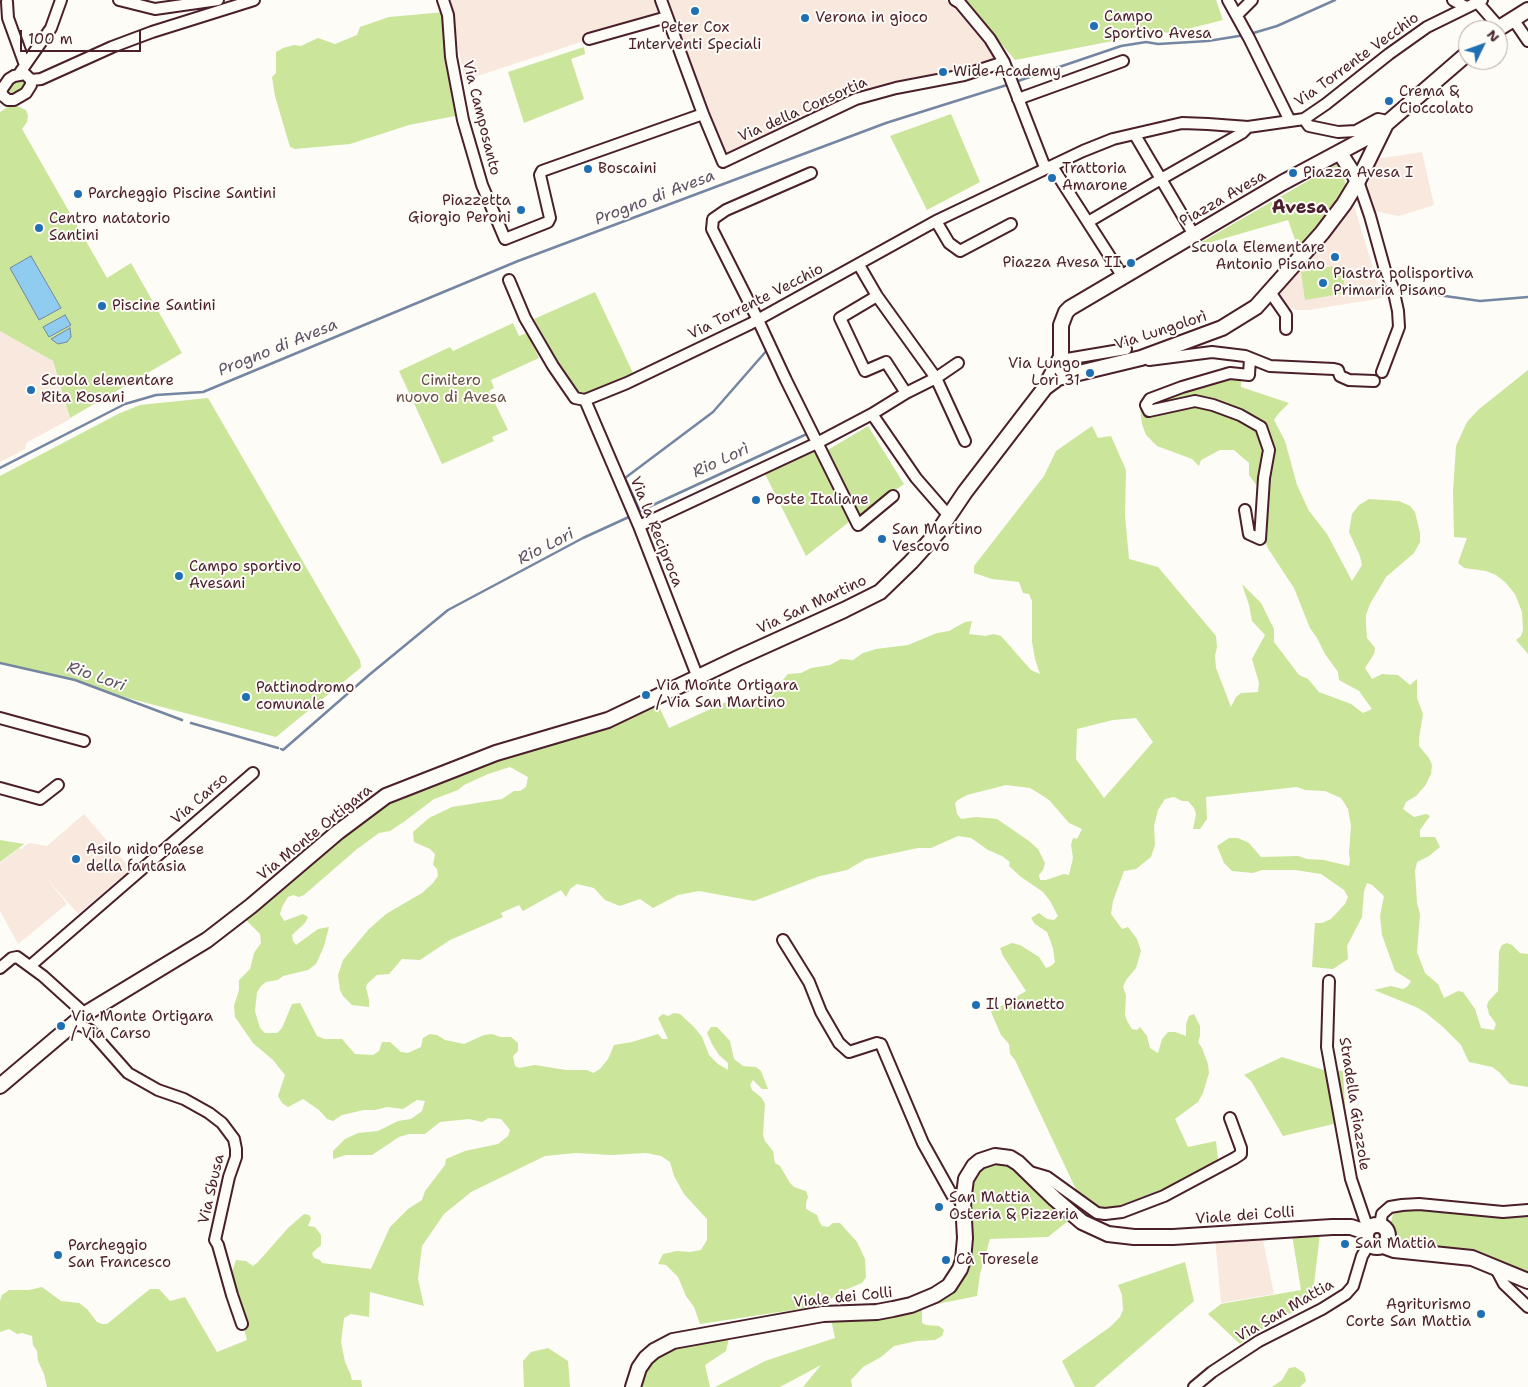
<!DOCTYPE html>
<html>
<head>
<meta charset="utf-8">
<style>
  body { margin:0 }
  #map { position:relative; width:1528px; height:1387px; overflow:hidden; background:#fdfcf7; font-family:"Shantell Sans",sans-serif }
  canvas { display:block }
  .north { position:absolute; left:1458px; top:20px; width:50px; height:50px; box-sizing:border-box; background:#fdfcf7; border:1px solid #b5a4a5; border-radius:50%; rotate:48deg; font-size:14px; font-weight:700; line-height:20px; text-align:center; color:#4a1f2b }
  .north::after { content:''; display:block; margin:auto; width:18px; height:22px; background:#1f6fb2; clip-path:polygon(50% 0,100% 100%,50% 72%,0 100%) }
  .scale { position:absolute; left:20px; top:30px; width:121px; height:22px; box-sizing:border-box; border:2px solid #4a1f2b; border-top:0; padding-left:6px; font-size:15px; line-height:18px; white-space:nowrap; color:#4a1f2b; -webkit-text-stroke:4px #fdfcf7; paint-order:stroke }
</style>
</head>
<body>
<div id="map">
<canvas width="1528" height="1387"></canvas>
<div class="north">N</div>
<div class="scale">100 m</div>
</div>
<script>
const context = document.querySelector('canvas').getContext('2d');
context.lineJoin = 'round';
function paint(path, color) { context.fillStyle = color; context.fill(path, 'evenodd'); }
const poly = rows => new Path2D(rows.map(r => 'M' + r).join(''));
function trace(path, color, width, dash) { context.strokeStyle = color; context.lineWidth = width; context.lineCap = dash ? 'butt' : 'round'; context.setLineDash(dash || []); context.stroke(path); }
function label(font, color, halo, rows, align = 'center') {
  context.font = font + ' "Shantell Sans",sans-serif'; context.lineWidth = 4; context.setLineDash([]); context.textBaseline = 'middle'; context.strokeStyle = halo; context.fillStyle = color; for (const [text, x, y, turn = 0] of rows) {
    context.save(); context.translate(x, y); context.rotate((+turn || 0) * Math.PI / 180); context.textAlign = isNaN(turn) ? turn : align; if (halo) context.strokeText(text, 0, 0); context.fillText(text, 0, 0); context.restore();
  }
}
const built = poly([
  [448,0,658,0,663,15,465,80],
  [665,0,945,0,959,10,987,41,998,62,856,102,726,158,678,38],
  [1422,152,1434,205,1399,216,1374,211,1367,186,1376,159],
  [1353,202,1382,298,1309,310,1296,310,1284,305,1275,291],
  [0,331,53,361,70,419,26,443,25,449,0,462],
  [84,814,131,869,78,914,44,875,67,904,18,944,0,911,0,863,19,848,21,849,29,843,47,846],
  [1262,1236,1274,1294,1221,1303,1215,1238]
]);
const green = poly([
  [964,0,1216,0,1223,20,1172,33,1159,32,1015,60],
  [445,12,460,115,409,125,350,144,295,149,290,147,275,96,272,77,276,73,276,52,283,48,294,45,301,46,318,38,335,44,357,35,360,27,389,17],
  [584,47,585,54,571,59,584,99,524,123,508,72],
  [22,80,25,82,25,88,12,96,8,92,9,87,14,82],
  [15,105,26,110,28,116,27,122,22,129,107,278,131,263,182,353,70,418,53,361,0,331,0,112,8,107],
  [951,114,980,182,927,210,890,136],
  [1337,164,1344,176,1347,197,1299,251,1288,220,1201,245,1200,243],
  [1341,265,1346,293,1305,300,1301,272],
  [595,292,633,373,582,395,575,392,534,319],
  [513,323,519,336,527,333,539,358,491,380,494,388,489,391,508,430,492,437,494,441,442,464,399,371,450,347,453,351],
  [1241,368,1241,387,1289,403,1278,414,1274,420,1285,441,1297,485,1309,511,1327,534,1352,581,1362,565,1360,556,1349,532,1352,514,1359,505,1369,499,1399,501,1410,506,1415,512,1420,533,1420,542,1414,553,1386,577,1370,604,1366,615,1366,625,1367,638,1375,648,1374,654,1365,668,1372,679,1382,674,1398,675,1410,685,1417,679,1417,698,1423,714,1419,738,1419,746,1429,758,1432,765,1431,774,1425,786,1416,796,1406,802,1403,809,1414,817,1426,814,1430,816,1420,830,1420,837,1435,837,1440,847,1429,856,1417,862,1415,871,1417,903,1420,914,1417,952,1425,973,1438,984,1444,998,1458,991,1463,992,1475,1009,1481,1028,1494,1030,1496,1024,1489,1014,1487,1006,1488,1002,1498,991,1499,951,1502,945,1507,943,1512,945,1520,953,1528,954,1528,1087,1510,1084,1499,1072,1492,1067,1469,1062,1461,1045,1443,1027,1426,1013,1416,1007,1374,990,1391,986,1403,989,1408,986,1411,981,1395,971,1382,935,1380,916,1384,896,1372,885,1367,883,1364,891,1362,917,1347,946,1348,959,1333,969,1312,967,1315,923,1322,923,1331,919,1345,904,1348,897,1344,890,1321,874,1295,870,1262,870,1253,873,1232,871,1224,863,1217,846,1229,838,1238,838,1249,843,1261,857,1298,856,1307,859,1324,860,1349,866,1350,860,1349,853,1351,826,1348,809,1341,798,1325,791,1305,790,1297,787,1206,797,1207,819,1200,829,1193,829,1196,814,1194,808,1188,801,1182,801,1174,797,1165,799,1158,810,1154,826,1155,845,1151,857,1136,869,1124,871,1113,901,1111,914,1122,929,1128,927,1137,939,1141,951,1136,968,1126,980,1123,987,1126,995,1125,1015,1127,1021,1132,1029,1137,1030,1140,1027,1147,1036,1150,1048,1158,1053,1162,1039,1168,1032,1175,1032,1186,1036,1186,1024,1189,1016,1194,1014,1200,1026,1200,1036,1198,1042,1202,1048,1208,1064,1209,1073,1203,1093,1198,1102,1175,1119,1188,1147,1216,1141,1219,1168,1089,1217,1015,1060,1010,1054,1009,1044,1001,1035,991,1012,1026,991,1003,956,1000,948,1012,943,1020,945,1039,957,1046,968,1051,966,1055,962,1053,948,1047,932,1035,924,1031,918,1039,913,1047,919,1054,920,1058,916,1050,901,1043,892,1021,877,1009,866,1010,862,1002,856,988,850,971,838,958,836,931,848,918,848,866,859,847,870,820,876,754,901,699,891,678,895,653,908,640,899,620,906,605,900,594,888,577,884,570,889,566,897,561,890,523,911,519,905,501,913,503,917,450,940,420,960,402,959,389,974,377,975,367,984,366,987,369,1000,369,1007,352,1005,343,996,340,990,338,975,343,960,369,929,386,914,422,893,433,883,438,876,437,869,433,865,435,854,430,849,414,842,413,832,429,818,452,807,502,799,514,791,520,791,526,787,528,777,510,767,488,774,464,785,458,790,434,799,405,821,390,831,379,833,357,849,304,895,299,897,293,895,288,897,282,907,280,914,284,921,303,914,308,917,305,923,292,935,293,941,296,945,318,929,329,927,324,946,316,964,308,970,283,976,278,980,266,982,261,986,257,992,255,1011,260,1028,265,1033,277,1033,282,1028,292,1004,300,1003,317,1036,324,1039,342,1039,355,1054,373,1055,379,1051,382,1042,390,1042,401,1052,408,1053,421,1047,423,1038,430,1034,437,1035,445,1040,464,1044,484,1035,492,1034,501,1037,511,1037,518,1043,518,1051,513,1056,515,1066,519,1068,535,1065,566,1070,587,1070,593,1073,600,1069,608,1059,614,1045,632,1042,658,1034,662,1039,668,1039,658,1018,663,1014,668,1016,674,1013,680,1014,694,1027,702,1037,709,1055,718,1064,728,1070,728,1063,719,1055,712,1044,707,1033,711,1027,717,1027,730,1041,734,1059,743,1066,756,1067,761,1071,768,1089,762,1089,753,1080,750,1085,752,1090,762,1098,765,1104,763,1135,765,1141,773,1151,775,1163,780,1166,790,1183,794,1187,806,1191,808,1197,806,1203,806,1209,817,1215,819,1221,822,1226,828,1227,833,1223,840,1223,857,1242,865,1259,866,1277,862,1283,845,1290,819,1306,700,1324,694,1307,686,1296,678,1277,666,1265,658,1264,663,1254,677,1251,690,1252,701,1250,707,1240,707,1219,684,1194,674,1176,670,1162,661,1156,646,1153,611,1155,576,1153,545,1156,471,1192,444,1214,422,1246,418,1279,424,1306,370,1292,369,1317,351,1314,344,1318,341,1342,345,1362,350,1373,352,1380,361,1380,362,1387,47,1387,44,1374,38,1361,37,1351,33,1345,32,1336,22,1333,17,1334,9,1329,0,1332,0,1301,2,1295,9,1290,29,1290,42,1287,61,1301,79,1303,87,1309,97,1322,102,1324,107,1324,150,1289,159,1289,170,1301,185,1297,217,1352,247,1340,230,1278,236,1260,246,1261,253,1266,258,1262,288,1228,304,1214,309,1215,311,1218,308,1226,315,1227,321,1235,321,1245,312,1253,314,1258,320,1260,322,1263,371,1269,390,1227,408,1209,422,1200,425,1191,445,1165,446,1159,465,1151,498,1144,508,1136,510,1130,501,1119,489,1118,482,1122,469,1119,440,1122,425,1134,409,1134,399,1137,372,1155,346,1155,333,1159,333,1151,345,1139,358,1133,378,1131,398,1121,411,1119,422,1111,425,1101,417,1100,403,1109,387,1107,375,1110,364,1110,342,1115,333,1121,327,1119,319,1110,303,1099,288,1107,282,1103,278,1096,285,1075,273,1060,253,1043,235,1017,234,1006,239,990,239,980,250,969,254,953,261,943,260,934,245,919,363,822,393,800,420,786,656,700,669,728,726,702,745,709,772,696,769,686,773,683,780,683,788,674,801,673,811,668,830,665,841,659,853,660,863,653,876,649,908,645,937,633,949,631,965,622,972,621,969,634,985,636,994,634,1001,636,1031,670,1040,674,1035,659,1032,642,1032,601,1029,594,1023,593,1019,582,992,579,974,573,974,566,1044,476,1056,451,1092,426,1098,438,1111,436,1126,470,1125,516,1129,559,1158,567,1216,636,1217,647,1215,656,1216,668,1231,707,1236,697,1241,693,1258,692,1259,683,1252,659,1265,635,1252,621,1249,605,1242,584,1261,603,1274,629,1274,642,1299,675,1308,679,1319,692,1351,704,1363,713,1372,709,1359,691,1339,680,1338,672,1325,654,1317,638,1310,628,1294,588,1269,550,1263,538,1262,505,1257,486,1249,475,1249,463,1234,450,1220,450,1201,460,1199,466,1192,459,1157,446,1146,435,1142,424,1140,409,1146,394],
  [1136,718,1153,742,1104,798,1076,759,1077,729,1113,720],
  [1006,785,1030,788,1040,794,1049,800,1069,823,1082,829,1077,839,1073,838,1071,845,1073,858,1069,875,1064,874,1046,880,1040,880,1039,875,1043,870,1045,863,1038,849,1029,841,997,819,976,817,961,819,957,814,955,803,958,800,967,795],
  [1528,370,1528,654,1516,640,1521,636,1523,630,1522,612,1515,594,1505,582,1496,575,1486,571,1464,568,1458,563,1467,538,1454,537,1453,492,1456,446,1467,422,1478,410],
  [208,398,360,660,361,667,358,670,276,737,128,698,75,680,0,662,0,476,118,414,140,405],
  [868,426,904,484,858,517,826,451],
  [813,449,849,522,806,556,764,472],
  [0,840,24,844,0,862],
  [1282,1057,1324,1070,1343,1071,1346,1121,1283,1136,1251,1081,1244,1075],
  [999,1162,1008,1165,1020,1173,1068,1221,1048,1237,990,1239,980,1274,977,1296,922,1307,922,1323,926,1325,939,1326,944,1330,942,1336,935,1340,917,1341,894,1346,881,1357,863,1367,851,1380,852,1387,803,1387,821,1365,780,1387,715,1387,765,1361,835,1338,831,1319,953,1289,968,1189,979,1165],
  [1396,1202,1528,1206,1528,1274,1487,1255,1464,1249,1409,1243,1396,1238,1396,1231,1391,1222],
  [1320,1234,1312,1301,1248,1337,1240,1344,1208,1314,1221,1304,1301,1290,1292,1235],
  [1185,1262,1194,1301,1094,1387,1075,1387,1062,1361,1110,1327,1120,1317,1123,1310,1122,1295,1118,1285],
  [730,1334,726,1351,705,1365,710,1387,635,1387,641,1372,668,1347],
  [548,1348,568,1361,570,1387,524,1387,523,1361,531,1352],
  [1295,1367,1304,1373,1306,1381,1300,1387,1272,1387,1282,1380,1289,1368]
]);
const water = poly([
  [31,256,61,308,39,320,10,268,31,256],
  [65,315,71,325,49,337,43,327,65,315],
  [70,328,71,337,67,342,58,344,51,339,70,328]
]);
const stream = poly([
  [1250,34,1277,26,1335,0],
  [1015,82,1121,46,1146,42,1158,44,1208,41,1245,35],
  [1396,289,1480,301,1528,297],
  [0,468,125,404,156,395,203,392,518,261,886,123,1010,84],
  [640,511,809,433],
  [636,513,640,511,625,478,713,412,768,349],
  [0,663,75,680,182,720],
  [191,723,278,748],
  [281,749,283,750,369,675,448,610,583,538,631,516]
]);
const street = poly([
  [119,0,155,9,218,0],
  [443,0,448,15,451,57,463,120,482,185,505,239,548,222,550,218,540,175,542,171,703,114],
  [661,0,703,114,723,162,856,99,896,88,964,75,1004,62],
  [955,0,960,3,990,39,1004,62,1044,165,1055,171,1123,277],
  [1228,0,1249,38,1290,121],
  [1453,0,1466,7],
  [7,2,8,18,25,65],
  [1477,2,1499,27],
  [1237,15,1252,0],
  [1513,19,1528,41],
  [589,39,667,17],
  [19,74,51,28,61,0],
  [31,80,41,79,112,47,152,32,254,0],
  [0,92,9,79,14,76,25,74,31,80,31,85,26,93,14,100,8,100,3,96,1,90],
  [1018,99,1123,61],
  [1304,119,1309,126,1338,132,1356,131,1378,119,1383,120,1386,124],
  [1135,135,1194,235],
  [811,173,726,210,713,219,712,229,758,320,786,380,858,525,893,496],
  [1358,181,1370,216,1385,270,1393,288,1398,311,1399,327,1382,372],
  [936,221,1083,151,1113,139,1182,123,1208,124,1248,127,1304,119,1326,104,1389,54,1427,27,1482,0],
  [1088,222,1161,179,1242,133,1248,127],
  [859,265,877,296,936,378,965,441],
  [509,280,525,318,553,366,575,398,585,400],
  [1270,292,1286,315,1286,329],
  [877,296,840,318,865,371,886,362,906,393],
  [1061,360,1126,349],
  [1149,360,1212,352,1245,356,1270,366,1334,369,1338,370,1340,376,1349,380,1374,381],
  [585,400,627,383,750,324,936,221,949,243,960,251,1011,224],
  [585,400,639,526,698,678],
  [872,414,916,478,949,516],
  [1245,510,1249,534,1260,539,1264,478,1269,450,1261,427,1240,415,1213,405,1195,401,1149,411,1146,405,1150,399,1182,387,1230,373,1249,375,1250,358],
  [639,526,817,443,872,414,906,393,936,378,958,363],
  [0,718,84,741],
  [0,788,40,799,58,785],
  [783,940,809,982,821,1012,839,1043,849,1052,877,1043,881,1044,923,1143,952,1195,963,1202],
  [30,966,253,773],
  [0,968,12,958,17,957,43,976,85,1014],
  [1329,981,1327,1047,1351,1179,1368,1229],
  [74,1024,82,1026,90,1030,128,1073,158,1090,184,1099,209,1113,222,1123,234,1139,236,1149,236,1157,229,1177,215,1240,218,1245,232,1295,242,1324],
  [1030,1172,1047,1177,1097,1213,1105,1214,1122,1212,1164,1196,1235,1158,1241,1154,1241,1148,1230,1118],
  [1380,1225,1382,1214,1390,1207,1402,1205,1419,1204,1503,1212,1528,1210],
  [1495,1267,1504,1284,1528,1307],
  [1194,1387,1212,1372,1259,1341,1322,1309,1346,1294,1353,1286,1362,1256,1369,1244]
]);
const secondary = poly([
  [1496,30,1528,10],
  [1340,153,1358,181],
  [1046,387,1058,378,1141,358,1222,328,1256,307,1322,233,1344,204,1358,181,1386,124,1468,53],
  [0,1086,85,1014,207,940,251,906,338,832,386,796,496,753,608,720,740,657,844,610,880,592,911,562,938,532,965,492,1044,389,1061,357,1061,325,1066,312,1070,308,1282,183,1366,138,1386,124],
  '1366 1236a11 11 0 1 1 22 0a11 11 0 1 1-22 0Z',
  [1383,1246,1394,1250,1472,1258,1528,1281],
  [633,1387,639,1368,646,1358,654,1351,673,1341,823,1314,877,1312,893,1309,911,1305,935,1295,949,1286,960,1269,963,1260,965,1238,963,1202,966,1179,974,1166,980,1161,995,1156,1010,1158,1018,1163,1055,1199,1082,1222,1108,1234,1134,1237,1173,1237,1332,1227,1351,1227,1366,1232]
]);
const markers = [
  [695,11,5,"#1f6fb2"],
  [805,18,5,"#1f6fb2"],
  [1094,26,5,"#1f6fb2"],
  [943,72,5,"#1f6fb2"],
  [1389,101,5,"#1f6fb2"],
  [588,169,5,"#1f6fb2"],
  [1293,173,5,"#1f6fb2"],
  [1052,178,5,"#1f6fb2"],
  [78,194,5,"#1f6fb2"],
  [521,210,5,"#1f6fb2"],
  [39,228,5,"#1f6fb2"],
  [1335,257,5,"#1f6fb2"],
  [1131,263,5,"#1f6fb2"],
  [1323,283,5,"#1f6fb2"],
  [102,306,5,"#1f6fb2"],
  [1090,373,5,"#1f6fb2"],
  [31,390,5,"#1f6fb2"],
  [756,500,5,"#1f6fb2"],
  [882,539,5,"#1f6fb2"],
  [179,576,5,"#1f6fb2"],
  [646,695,5,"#1f6fb2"],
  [246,697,5,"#1f6fb2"],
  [76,859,5,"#1f6fb2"],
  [976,1005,5,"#1f6fb2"],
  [61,1026,5,"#1f6fb2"],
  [939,1207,5,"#1f6fb2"],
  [1345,1244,5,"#1f6fb2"],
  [58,1255,5,"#1f6fb2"],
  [946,1260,5,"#1f6fb2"],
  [1481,1314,5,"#1f6fb2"]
];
const poiNames = [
  ["Campo",1104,17],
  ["Sportivo Avesa",1104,34],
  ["Verona in gioco",815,18],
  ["Peter Cox",695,28,"center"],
  ["Interventi Speciali",695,45,"center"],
  ["Wide Academy",953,72],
  ["Crema &",1399,92],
  ["Cioccolato",1399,109],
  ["Boscaini",598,169],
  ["Trattoria",1062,169],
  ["Amarone",1062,186],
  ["Piazza Avesa I",1303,173],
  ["Parcheggio Piscine Santini",88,194],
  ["Piazzetta",511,201,"right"],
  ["Giorgio Peroni",511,218,"right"],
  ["Centro natatorio",49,219],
  ["Santini",49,236],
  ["Scuola Elementare",1325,248,"right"],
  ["Antonio Pisano",1325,265,"right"],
  ["Piazza Avesa II",1121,263,"right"],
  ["Piastra polisportiva",1333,274],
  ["Primaria Pisano",1333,291],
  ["Piscine Santini",112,306],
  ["Via Lungo",1080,364,"right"],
  ["Lorì 31",1080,381,"right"],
  ["Scuola elementare",41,381],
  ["Rita Rosani",41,398],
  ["Poste Italiane",766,500],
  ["San Martino",892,530],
  ["Vescovo",892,547],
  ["Campo sportivo",189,567],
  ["Avesani",189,584],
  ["Via Monte Ortigara",656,686],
  ["/ Via San Martino",656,703],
  ["Pattinodromo",256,688],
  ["comunale",256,705],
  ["Asilo nido Paese",86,850],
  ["della fantasia",86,867],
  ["Il Pianetto",986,1005],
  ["Via Monte Ortigara",71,1017],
  ["/ Via Carso",71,1034],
  ["San Mattia",949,1198],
  ["Osteria & Pizzeria",949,1215],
  ["San Mattia",1355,1244],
  ["Parcheggio",68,1246],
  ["San Francesco",68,1263],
  ["Cà Toresele",956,1260],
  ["Agriturismo",1471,1305,"right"],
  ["Corte San Mattia",1471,1322,"right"]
];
const streetNames = [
  ["Via Torrente Vecchio",1357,60,-36],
  ["Via della Consortia",803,110,-24],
  ["Via Camposanto",481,118,76],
  ["Piazza Avesa",1223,199,-30],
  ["Via Torrente Vecchio",756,302,-27],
  ["Via Lungolorì",1161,331,-18],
  ["Via la Reciproca",656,532,68],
  ["Via San Martino",812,605,-25],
  ["Via Carso",200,799,-41],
  ["Via Monte Ortigara",315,833,-39],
  ["Stradella Giazzole",1354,1104,81],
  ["Via Sbusa",212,1189,-77],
  ["Viale dei Colli",1245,1216,-4],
  ["Viale dei Colli",843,1298,-6],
  ["Via San Mattia",1285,1311,-30]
];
const parkNames = [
  ["Cimitero",451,381],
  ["nuovo di Avesa",451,398]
];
const waterNames = [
  ["Progno di Avesa",655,198,-21],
  ["Progno di Avesa",278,348,-22],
  ["Rio Lorì",721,461,-25],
  ["Rio Lori",546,547,-27],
  ["Rio Lori",96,677,19]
];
const quarterNames = [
  ["Avesa",1300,208]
];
paint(built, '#f8e8dd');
paint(green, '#cbe59b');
paint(water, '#90cbf0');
trace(water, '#7486a1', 1);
trace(stream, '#7486a1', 2.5);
trace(street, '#4a1f2b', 14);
trace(secondary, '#4a1f2b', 18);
trace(street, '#fdfcf7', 10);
trace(secondary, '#fdfcf7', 14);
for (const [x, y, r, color] of markers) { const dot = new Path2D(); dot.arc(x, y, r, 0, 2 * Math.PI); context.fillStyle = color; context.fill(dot); trace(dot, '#fdfcf7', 2); }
label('15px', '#4a1f2b', '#fdfcf7', poiNames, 'left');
label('15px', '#4a1f2b', '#fdfcf7', streetNames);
label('15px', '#6a5047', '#fdfcf7', parkNames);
label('italic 16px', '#5f5366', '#fdfcf7', waterNames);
label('bold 18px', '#4a1f2b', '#fdfcf7', quarterNames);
</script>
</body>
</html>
